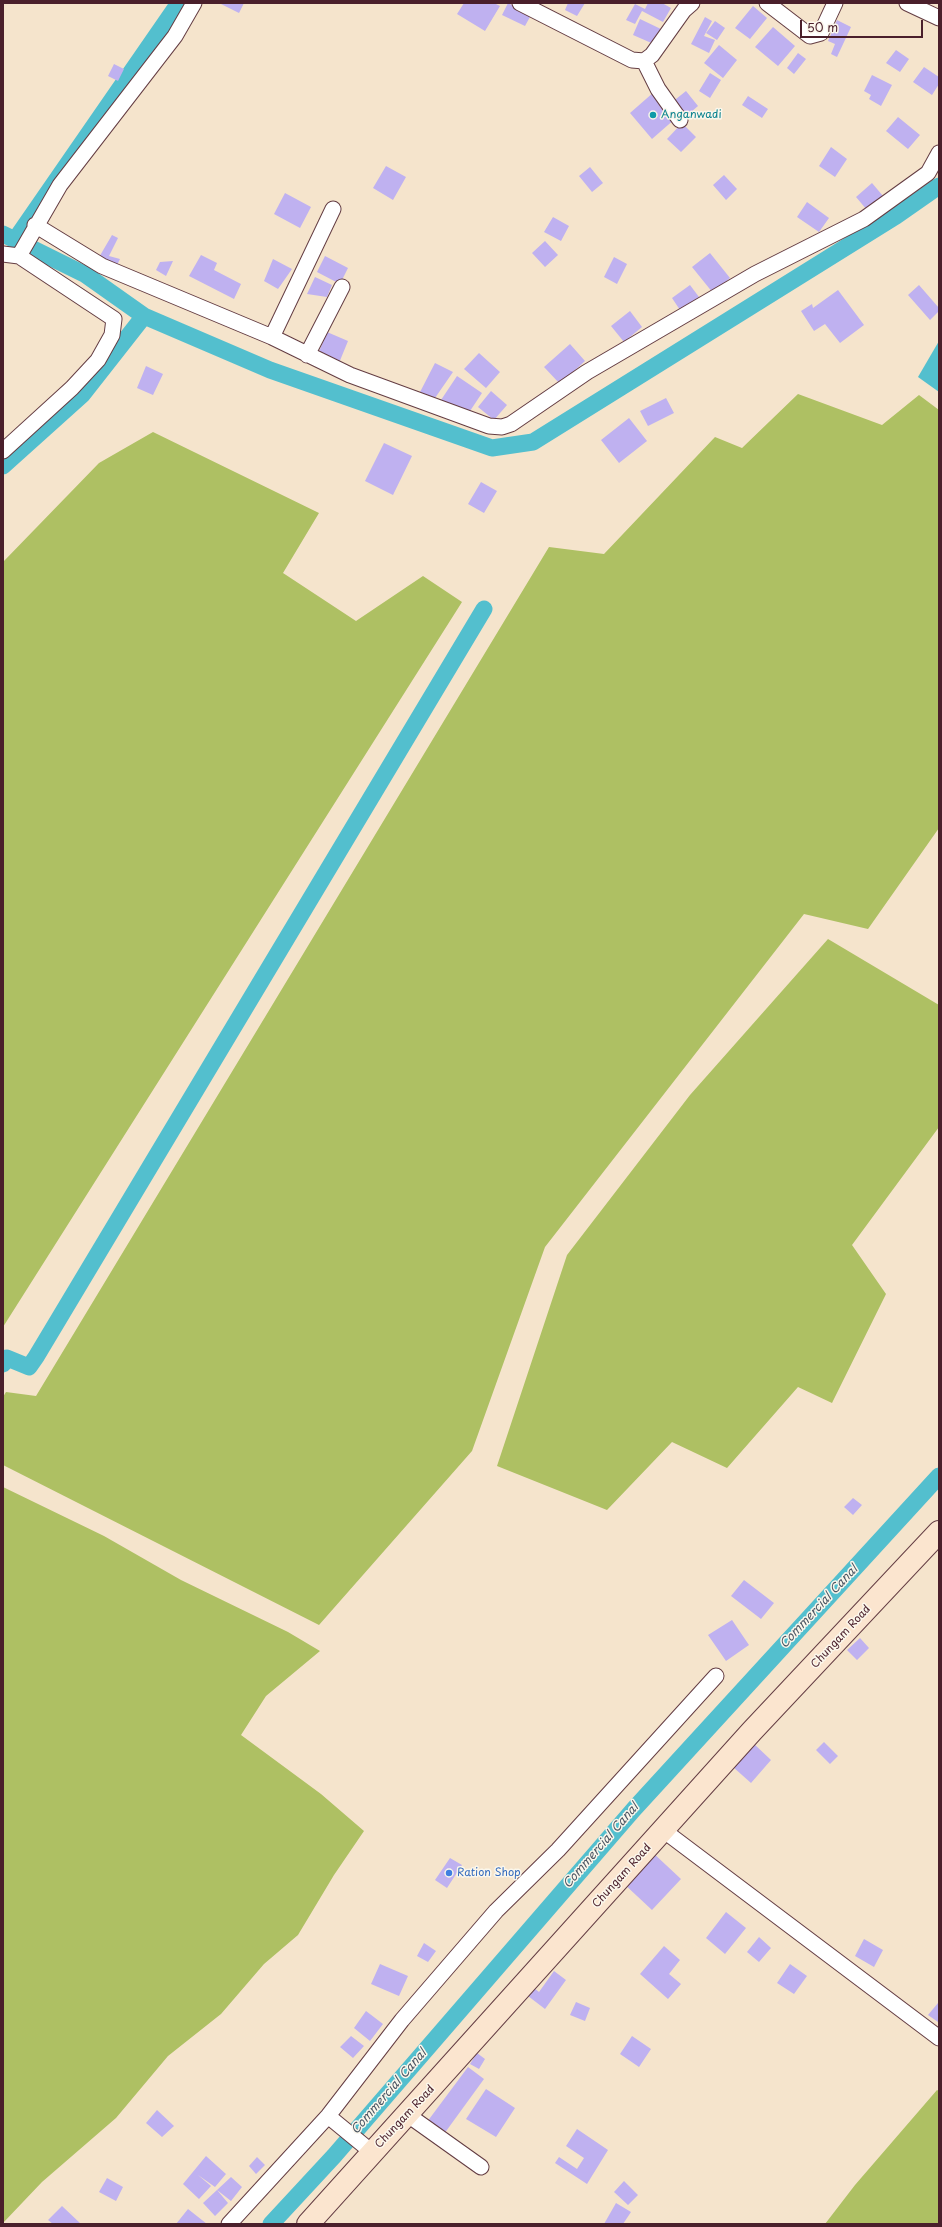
<!DOCTYPE html>
<html>
<head>
<meta charset="utf-8">
<style>
  body { margin:0 }
  #map { position:relative; width:942px; height:2227px; overflow:hidden; background:#f5e4cc; font-family:"Playpen Sans",sans-serif }
  canvas { display:block }
  .frame { position:absolute; inset:0; border:4px solid #4a1f2b; pointer-events:none }
  .scale { position:absolute; left:800px; top:20px; width:123px; height:18px; box-sizing:border-box; border:2px solid #4a1f2b; border-top:0; padding-left:5px; font-size:12px; line-height:14px; white-space:nowrap; color:#4a1f2b; -webkit-text-stroke:3px #fbf7ec; paint-order:stroke }
</style>
</head>
<body>
<div id="map">
<canvas width="942" height="2227"></canvas>
<div class="frame"></div>
<div class="scale">50 m</div>
</div>
<script>
const context = document.querySelector('canvas').getContext('2d');
context.lineJoin = 'round';
function paint(path, color) { context.fillStyle = color; context.fill(path, 'evenodd'); }
const poly = rows => new Path2D(rows.map(r => 'M' + r).join(''));
function trace(path, color, width, dash) { context.strokeStyle = color; context.lineWidth = width; context.lineCap = dash ? 'butt' : 'round'; context.setLineDash(dash || []); context.stroke(path); }
function label(font, color, halo, rows, align = 'center') {
  context.font = font + ' "Playpen Sans",sans-serif'; context.lineWidth = 3; context.setLineDash([]); context.textBaseline = 'middle'; context.strokeStyle = halo; context.fillStyle = color; for (const [text, x, y, turn = 0] of rows) {
    context.save(); context.translate(x, y); context.rotate((+turn || 0) * Math.PI / 180); context.textAlign = isNaN(turn) ? turn : align; if (halo) context.strokeText(text, 0, 0); context.fillText(text, 0, 0); context.restore();
  }
}
const green = poly([
  [798,394,882,425,919,395,939,410,939,828,868,929,804,914,545,1247,472,1451,319,1625,3,1465,3,1397,6,1392,36,1396,549,547,604,554,715,437,742,448],
  [153,432,319,513,283,573,356,621,423,576,462,602,3,1327,3,562,99,463],
  [828,939,939,1005,939,1127,852,1245,886,1294,832,1403,798,1387,727,1468,672,1442,607,1510,497,1466,567,1255,690,1095],
  [3,1487,104,1536,181,1580,288,1632,320,1651,266,1696,241,1735,321,1794,364,1831,334,1875,298,1935,264,1964,221,2014,168,2056,116,2118,42,2182,3,2223],
  [937,2090,939,2091,939,2224,825,2224,855,2185]
]);
const water = poly([
  [939,341,939,392,918,377]
]);
const canal = poly([
  [3,234,86,275,144,316,270,370,492,448,533,442,896,216,939,186],
  [15,240,179,3],
  [3,466,82,395,144,316],
  [3,1364,7,1358,29,1367,36,1357,484,609],
  [271,2224,334,2156,634,1809,939,1476]
]);
const building = poly([
  [219,3,244,3,239,13],
  [464,3,494,3,500,6,485,31,457,14],
  [508,3,531,15,525,26,502,15],
  [568,3,585,3,577,16,565,10],
  [648,3,662,3,671,8,663,22,642,11,635,24,626,20,635,4,645,9],
  [753,6,767,18,750,39,735,28],
  [705,17,712,21,704,36,715,40,709,53,691,44],
  [640,19,663,30,656,45,633,35],
  [837,20,851,27,837,57,831,54,835,44,828,41],
  [715,21,725,28,717,40,706,33],
  [773,27,795,46,778,66,755,47],
  [719,45,737,60,723,78,704,63],
  [896,50,909,59,900,72,886,63],
  [798,53,806,59,794,74,787,68],
  [114,64,124,69,118,81,108,76],
  [924,67,939,77,939,84,932,95,913,82],
  [710,73,721,80,710,98,699,91],
  [872,75,892,85,881,106,869,99,871,95,864,91],
  [686,91,698,106,684,118,671,103],
  [654,92,676,118,652,139,630,113],
  [748,96,768,109,762,118,742,105],
  [898,117,920,135,908,149,886,131],
  [682,123,696,137,681,152,667,139],
  [831,147,847,159,835,177,819,166],
  [386,166,406,177,393,200,373,188],
  [590,167,603,183,592,192,579,176],
  [724,175,737,189,726,200,713,185],
  [872,183,883,196,867,210,856,197],
  [285,193,311,207,300,228,274,214],
  [807,202,829,218,819,232,797,217],
  [553,217,569,226,561,241,544,232],
  [112,235,118,238,109,256,120,259,117,265,98,259],
  [545,241,558,255,545,267,532,253],
  [710,253,730,278,713,293,692,267],
  [201,255,217,263,214,270,241,284,234,299,189,276],
  [325,256,348,268,340,284,317,272],
  [614,257,627,264,617,284,604,277],
  [273,259,292,269,278,289,264,281],
  [173,261,166,276,156,270,160,262],
  [315,277,332,285,327,297,307,294],
  [690,285,699,297,680,310,672,298],
  [919,285,939,308,939,311,930,320,908,295],
  [838,290,864,325,840,343,825,324,814,331,801,311,812,304,813,308],
  [630,311,642,327,624,342,611,326],
  [327,332,348,341,339,363,318,354],
  [570,344,585,361,560,384,544,367],
  [479,353,500,372,486,388,464,369],
  [435,363,453,372,435,398,419,394],
  [146,366,163,374,153,395,137,388],
  [457,376,482,393,466,417,441,400],
  [491,391,507,405,494,420,478,407],
  [666,398,674,413,648,426,640,411],
  [629,418,647,441,619,463,601,440],
  [384,443,412,456,393,495,365,481],
  [481,482,497,491,484,513,468,504],
  [853,1498,862,1505,853,1515,844,1507],
  [744,1580,774,1603,761,1619,731,1596],
  [732,1620,749,1645,726,1661,708,1635],
  [860,1638,869,1648,857,1660,847,1650],
  [824,1742,838,1756,830,1764,816,1750],
  [753,1743,771,1760,751,1783,733,1767],
  [651,1851,681,1879,652,1910,622,1882],
  [450,1858,462,1865,447,1888,435,1880],
  [726,1912,746,1928,725,1954,706,1938],
  [759,1937,771,1948,759,1962,747,1952],
  [864,1939,883,1950,874,1967,855,1956],
  [424,1943,436,1951,428,1962,417,1956],
  [664,1946,680,1960,669,1974,681,1984,668,1999,640,1974],
  [380,1964,408,1976,399,1996,371,1984],
  [790,1964,807,1976,794,1994,777,1983],
  [554,1971,566,1980,545,2009,528,1996,534,1988,539,1992],
  [576,2002,590,2008,585,2021,570,2015],
  [938,2003,939,2004,938,2022,928,2015],
  [366,2011,383,2024,370,2041,354,2028],
  [351,2036,364,2046,353,2058,340,2047],
  [632,2036,651,2049,639,2067,620,2054],
  [477,2053,485,2059,479,2069,470,2064],
  [468,2067,484,2079,444,2134,427,2122],
  [486,2089,515,2108,496,2137,466,2119],
  [157,2110,174,2126,162,2137,146,2123],
  [577,2129,608,2150,587,2184,555,2163,559,2157,577,2169,584,2158,566,2146],
  [206,2156,226,2174,215,2187,198,2175,211,2186,199,2199,183,2184],
  [257,2157,265,2165,256,2174,249,2166],
  [231,2177,242,2187,231,2201,217,2190],
  [107,2178,123,2187,116,2201,99,2192],
  [624,2181,638,2195,628,2205,614,2192],
  [217,2190,228,2203,215,2216,203,2203],
  [616,2203,631,2212,623,2224,604,2224],
  [62,2206,81,2224,53,2224,48,2220],
  [188,2209,207,2224,176,2224]
]);
const street = poly([
  [520,3,632,60,644,61,652,55,684,10,692,3],
  [767,3,810,36,821,33,835,3],
  [907,3,939,18],
  [644,61,658,89,680,120],
  [35,225,102,266,272,337,350,375,489,426,502,427,511,424,587,372,755,274,864,219,928,173,939,153],
  [3,254,19,256],
  [272,337,333,209],
  [307,355,342,287],
  [3,451,72,388,98,360,112,335,114,319,19,256,60,185,175,36,194,3],
  [663,1830,939,2038],
  [408,2115,481,2167],
  [328,2116,373,2153],
  [229,2224,328,2116,402,2020,496,1911,558,1850,716,1676]
]);
const secondary = poly([
  [308,2224,752,1731,939,1532]
]);
const markers = [
  [653,115,4,"#0f9aa8"],
  [449,1873,4,"#3f7fe0"]
];
const cultureNames = [
  ["Anganwadi",661,115]
];
const streetNames = [
  ["Chungam Road",841,1637,-47],
  ["Chungam Road",622,1876,-48],
  ["Chungam Road",405,2117,-47]
];
const shopNames = [
  ["Ration Shop",457,1873]
];
const waterNames = [
  ["Commercial Canal",819,1607,-47],
  ["Commercial Canal",601,1846,-49],
  ["Commercial Canal",389,2092,-49]
];
paint(green, '#aec063');
paint(water, '#53bfce');
trace(canal, '#53bfce', 17);
paint(building, '#bfb1f0');
trace(street, '#643d43', 17);
trace(secondary, '#643d43', 24);
trace(street, '#fff', 15);
trace(secondary, '#fbe5cf', 22);
for (const [x, y, r, color] of markers) { const dot = new Path2D(); dot.arc(x, y, r, 0, 2 * Math.PI); context.fillStyle = color; context.fill(dot); trace(dot, '#fbf7ec', 1.5); }
label('11px', '#0d838f', '#fbf7ec', cultureNames, 'left');
label('11px', '#4a1f2b', '#fbf7ec', streetNames);
label('11px', '#366cbe', '#fbf7ec', shopNames, 'left');
label('italic 12px', '#4d5764', '#fbf7ec', waterNames);
</script>
</body>
</html>
